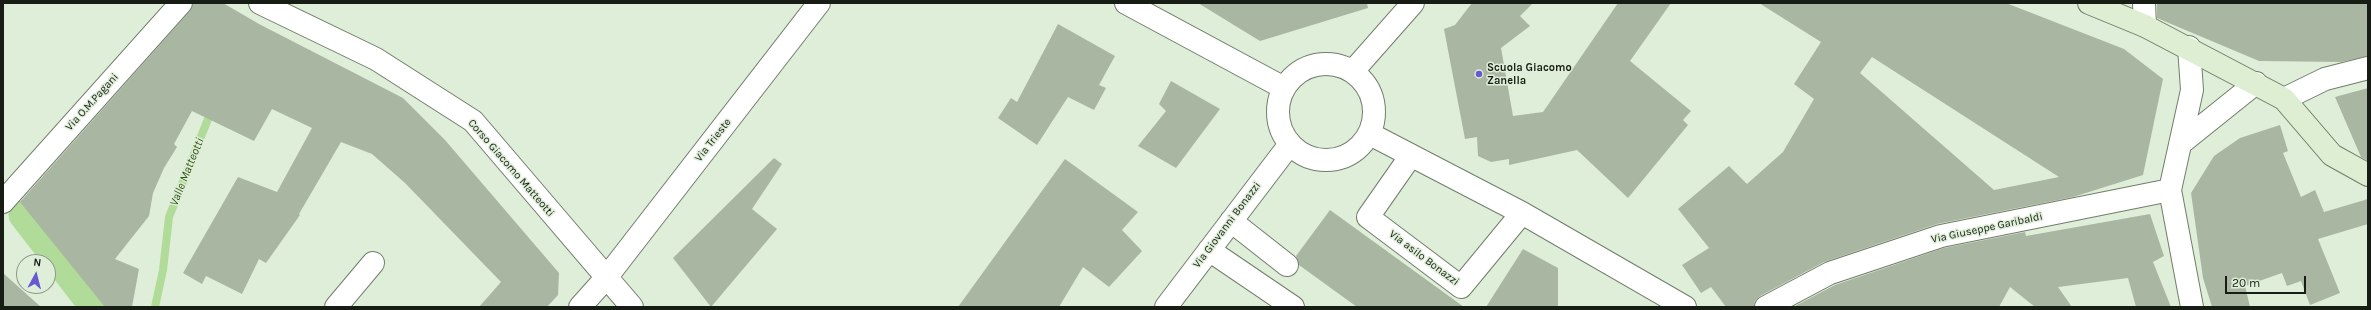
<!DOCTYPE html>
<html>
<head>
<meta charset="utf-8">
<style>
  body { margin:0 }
  #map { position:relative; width:2371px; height:310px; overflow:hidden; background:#dfeed8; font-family:Karla,sans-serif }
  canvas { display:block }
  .frame { position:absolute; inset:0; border:4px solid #171c14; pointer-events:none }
  .north { position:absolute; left:16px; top:254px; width:40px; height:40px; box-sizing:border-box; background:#dfeed8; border:1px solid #8f9a8a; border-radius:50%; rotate:7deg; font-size:11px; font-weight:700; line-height:16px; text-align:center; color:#171c14 }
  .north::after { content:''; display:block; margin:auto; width:14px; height:18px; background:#6858d1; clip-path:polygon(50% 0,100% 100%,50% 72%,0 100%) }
  .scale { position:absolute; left:2225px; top:276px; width:81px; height:18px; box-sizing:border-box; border:2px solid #171c14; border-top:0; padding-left:5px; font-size:12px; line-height:14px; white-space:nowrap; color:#171c14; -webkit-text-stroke:3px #dfeed8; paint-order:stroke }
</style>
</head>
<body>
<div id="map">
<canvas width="2371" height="310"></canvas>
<div class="frame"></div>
<div class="north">N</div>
<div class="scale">20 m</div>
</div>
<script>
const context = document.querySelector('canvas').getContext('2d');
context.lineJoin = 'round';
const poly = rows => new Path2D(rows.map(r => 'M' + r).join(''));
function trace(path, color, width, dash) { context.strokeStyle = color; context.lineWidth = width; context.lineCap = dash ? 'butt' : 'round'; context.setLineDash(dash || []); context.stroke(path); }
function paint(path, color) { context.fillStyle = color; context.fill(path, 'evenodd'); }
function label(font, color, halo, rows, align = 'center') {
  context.font = font + ' Karla,sans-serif'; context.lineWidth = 3; context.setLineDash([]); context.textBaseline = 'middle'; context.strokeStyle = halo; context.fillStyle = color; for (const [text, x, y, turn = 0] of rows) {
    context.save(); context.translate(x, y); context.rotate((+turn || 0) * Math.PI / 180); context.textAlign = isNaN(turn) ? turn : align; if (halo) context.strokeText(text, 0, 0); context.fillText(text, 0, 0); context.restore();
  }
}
const stream = poly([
  [155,307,163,270,169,217,212,109]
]);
const canal = poly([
  [23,215,94,307]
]);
const building = poly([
  [193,3,223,3,259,24,403,98,445,140,559,273,558,295,547,307,479,307,501,282,405,183,372,154,341,142,299,214,300,215,266,263,259,259,242,294,206,276,202,284,183,273,238,177,277,192,312,128,272,109,254,141,192,111,174,144,177,147,164,168,153,193,149,216,115,259,139,269,132,307,105,307,20,202,190,11],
  [1198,3,1367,3,1368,8,1260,41],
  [1472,3,1533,3,1520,16,1530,26,1501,48,1513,116,1543,112,1618,3,1671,3,1630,61,1691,111,1683,120,1688,125,1628,198,1577,150,1509,165,1509,159,1491,162,1478,156,1477,137,1465,139,1444,29,1455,25],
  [1759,3,2006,3,2124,49,2163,79,2143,175,2073,197,1937,224,1824,262,1760,296,1755,301,1754,307,1726,307,1711,287,1701,293,1682,265,1709,248,1678,209,1729,166,1747,184,1783,152,1814,99,1794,84,1821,42],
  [1872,57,2059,177,1994,190,1860,73],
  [2157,3,2368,3,2368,56,2341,62,2259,61,2157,18],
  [1058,24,1115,56,1099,85,1106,88,1094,110,1068,97,1037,145,998,118,1011,98,1017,102],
  [1171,81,1220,109,1176,168,1138,146,1166,111,1159,104],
  [2368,88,2368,161,2361,157,2335,97],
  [2280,125,2288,151,2283,153,2301,197,2315,190,2324,212,2368,199,2368,224,2318,239,2340,293,2310,305,2301,281,2287,286,2282,273,2245,286,2250,307,2212,307,2203,278,2191,193,2214,156,2240,138],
  [774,158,782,164,752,209,777,229,711,307,673,258],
  [1065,159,1138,212,1122,230,1142,251,1109,287,1083,267,1059,307,958,307],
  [1330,210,1464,307,1357,307,1299,265,1296,256],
  [2150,214,2164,256,2153,262,2171,307,2136,307,2128,278,2058,287,2072,307,2035,307,2010,287,1999,307,1793,307,1835,285,1944,248,2025,232,2026,236],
  [1523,249,1558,268,1558,307,1486,307],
  [3,273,41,307,3,307]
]);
const street = poly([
  [260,3,376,59,473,121,632,307],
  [1126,3,1284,88],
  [2144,3,2145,26],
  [2189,47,2192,90,2170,190,2192,307],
  '1278 112a48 48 0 1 1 96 0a48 48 0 1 1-96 0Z',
  [1353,71,1413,3],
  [2284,99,2325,79,2368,68],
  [1370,134,1522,213,1685,307],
  [2180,144,2256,83],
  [1410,157,1368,217,1461,287,1522,213],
  [3,202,181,3],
  [1231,221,1287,265],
  [1209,250,1293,307],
  [336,307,373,263],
  [580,307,606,278,819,3],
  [1166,307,1290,144],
  [1766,307,1830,273,1941,236,2170,190]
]);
const secondary = poly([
  [2089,3,2145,26,2284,99,2332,155,2368,175]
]);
const markers = [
  [1479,74,4,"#6858d1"]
];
const poiNames = [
  ["Scuola Giacomo",1487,68],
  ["Zanella",1487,81]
];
const streetNames = [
  ["Via O.M.Pagani",92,102,-48],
  ["Via Trieste",713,140,-52],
  ["Corso Giacomo Matteotti",511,168,49],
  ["Via Giovanni Bonazzi",1227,225,-53],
  ["Via Giuseppe Garibaldi",1987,228,-12],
  ["Via asilo Bonazzi",1424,258,37]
];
const waterNames = [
  ["Valle Matteotti",187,172,-68]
];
trace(stream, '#b0db98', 8);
trace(canal, '#b0db98', 29);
paint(building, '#a9b7a2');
trace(street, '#717e6a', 24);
trace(secondary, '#717e6a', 24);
trace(street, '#fff', 22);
trace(secondary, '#ddeed2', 22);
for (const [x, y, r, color] of markers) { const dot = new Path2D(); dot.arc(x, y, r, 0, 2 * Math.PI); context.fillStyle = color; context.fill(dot); trace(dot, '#dfeed8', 1.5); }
label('bold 11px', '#171c14', '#dfeed8', poiNames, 'left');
label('11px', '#171c14', '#dfeed8', streetNames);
label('italic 12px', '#2e5411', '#dfeed8', waterNames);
</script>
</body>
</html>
